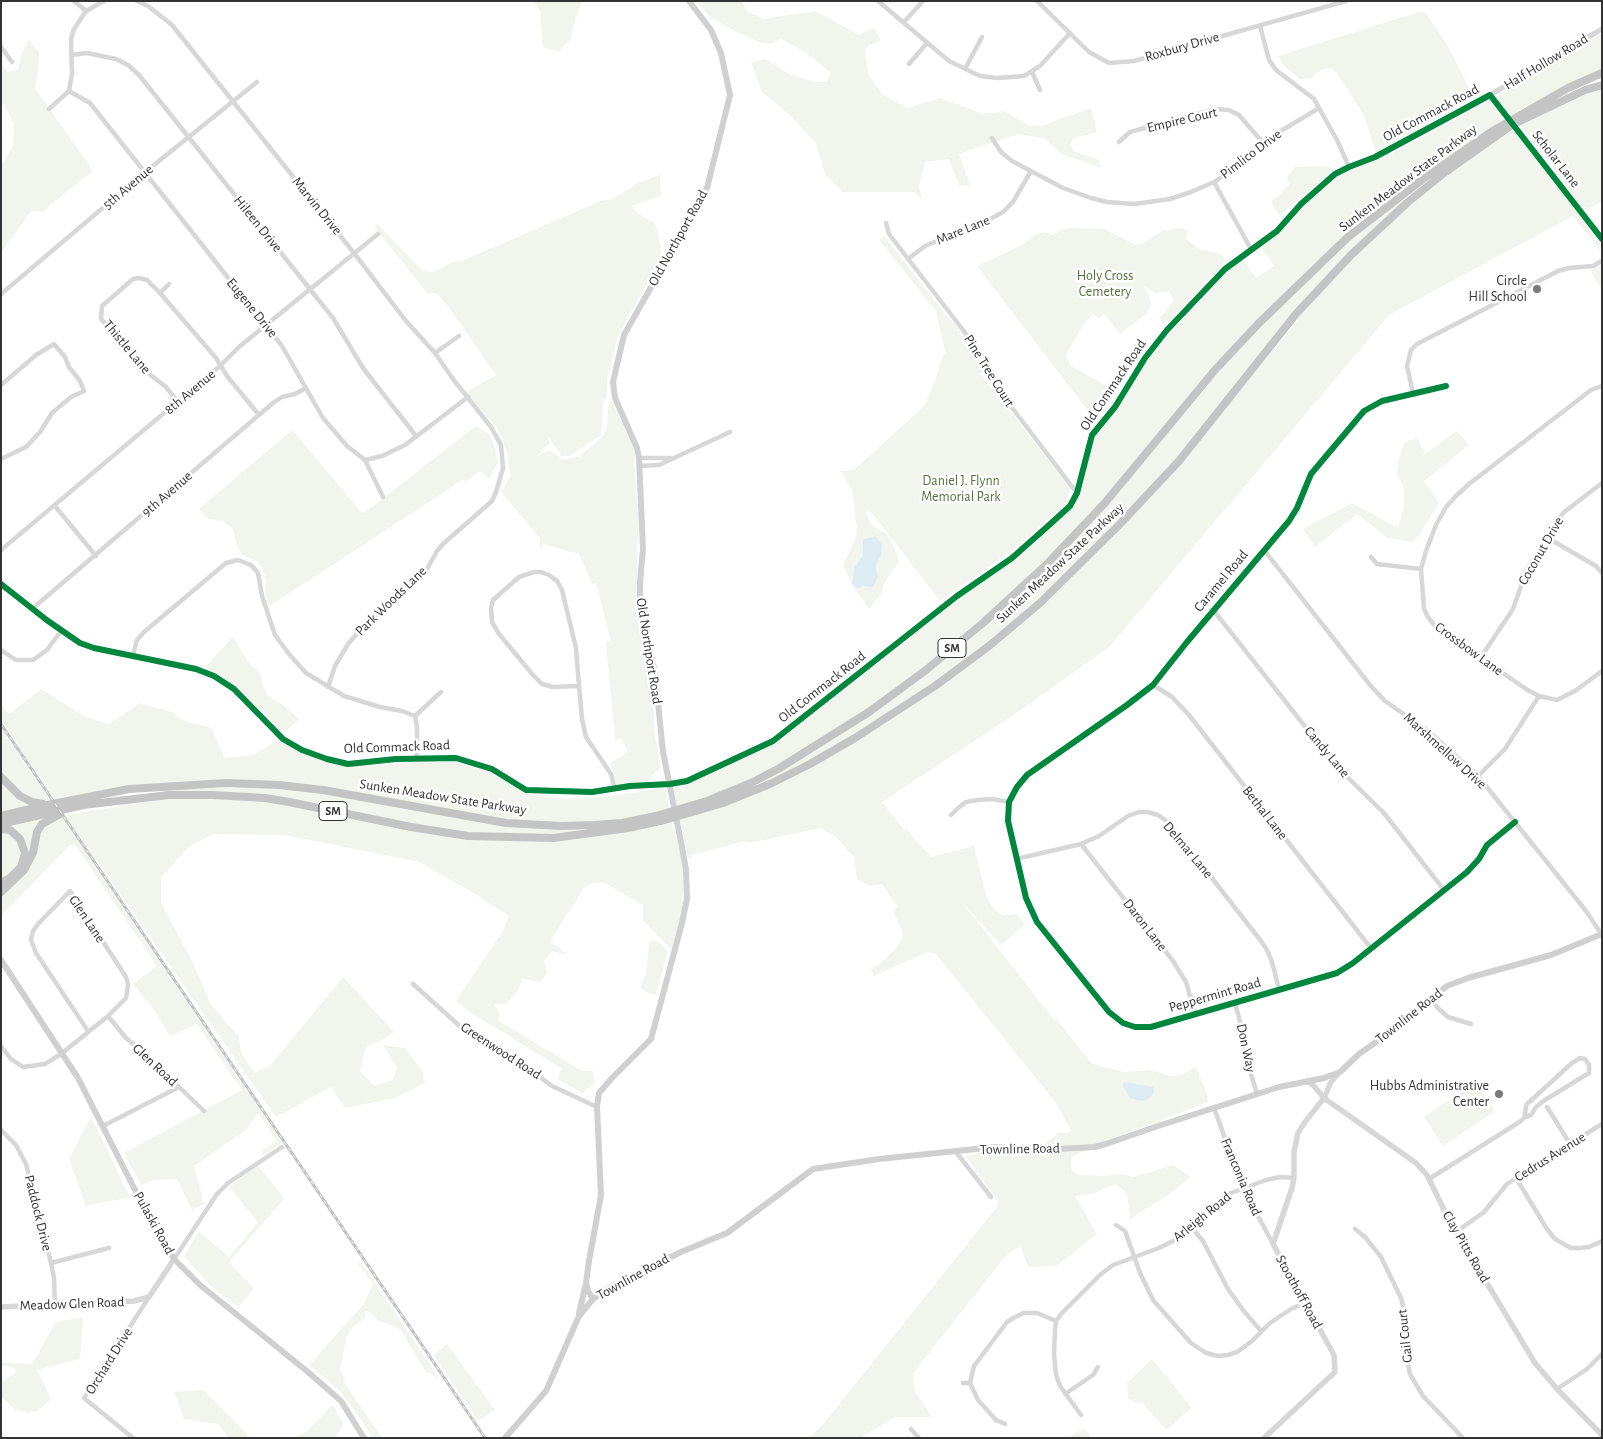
<!DOCTYPE html>
<html>
<head>
<meta charset="utf-8">
<style>
  body { margin:0 }
  #map { position:relative; width:1603px; height:1439px; overflow:hidden; background:#fff; font-family:"Alegreya Sans",sans-serif }
  canvas { display:block }
  .frame { position:absolute; inset:0; border:2px solid #333; pointer-events:none }
</style>
</head>
<body>
<div id="map">
<canvas width="1603" height="1439"></canvas>
<div class="frame"></div>
</div>
<script>
const context = document.querySelector('canvas').getContext('2d');
context.lineJoin = 'round';
function paint(path, color) { context.fillStyle = color; context.fill(path, 'evenodd'); }
const poly = rows => new Path2D(rows.map(r => 'M' + r).join(''));
function trace(path, color, width, dash) { context.strokeStyle = color; context.lineWidth = width; context.lineCap = dash ? 'butt' : 'round'; context.setLineDash(dash || []); context.stroke(path); }
function label(font, color, halo, rows, align = 'center') {
  context.font = font + ' "Alegreya Sans",sans-serif'; context.lineWidth = 5; context.setLineDash([]); context.textBaseline = 'middle'; context.strokeStyle = halo; context.fillStyle = color; for (const [text, x, y, turn = 0] of rows) {
    context.save(); context.translate(x, y); context.rotate((+turn || 0) * Math.PI / 180); context.textAlign = isNaN(turn) ? turn : align; if (halo) context.strokeText(text, 0, 0); context.fillText(text, 0, 0); context.restore();
  }
}
const green = poly([
  [533,1,582,1,573,27,571,39,558,52,543,47,540,10],
  [696,1,741,1,748,12,764,19,815,11,859,35,874,28,881,40,869,45,865,50,868,73,882,94,907,108,940,98,983,114,1004,111,1028,125,1041,126,1091,108,1097,132,1074,138,1071,143,1073,151,1099,160,1101,168,1062,154,1044,138,1018,134,959,154,970,186,959,185,949,159,925,162,919,187,922,200,915,192,843,192,825,174,816,144,790,115,762,92,751,62,765,59,789,74,815,82,827,82,831,73,807,53,781,39,771,44,761,43,731,29,710,17],
  [1422,11,1427,15,1448,46,1474,98,1376,153,1364,115,1337,73,1331,68,1320,70,1311,78,1300,79,1283,65,1278,56],
  [1602,33,1602,69,1583,77,1528,108,1527,106,1512,116,1508,111,1506,112,1497,100,1498,95],
  [29,39,39,53,38,71,35,88,93,171,49,206,44,212,31,211,1,253,1,166,13,146,14,123,1,101,1,63,8,72,18,70,22,52],
  [1602,87,1602,202,1585,210,1520,125,1567,101],
  [1488,101,1491,102,1504,122,1312,266,1097,507,1033,575,969,633,900,687,841,728,778,766,726,791,678,808,673,788,686,784,780,740,1057,521,1078,492,1095,439,1144,362,1221,278,1242,259,1256,278,1274,266,1260,246,1277,233,1326,185,1343,174,1394,152],
  [1511,131,1515,131,1602,245,1602,248,1600,250,1573,216,1389,315,1109,647,1012,716,882,802,906,832,906,829,931,857,974,846,986,895,992,907,1002,915,1017,914,1025,924,1001,945,961,901,1056,1022,1054,1016,1092,1064,1124,1072,1148,1070,1171,1076,1181,1075,1196,1067,1207,1094,1208,1102,1104,1142,1071,1157,1071,1170,1078,1175,1104,1176,1120,1174,1134,1177,1173,1165,1191,1177,1168,1195,1130,1219,1127,1193,1115,1184,1095,1193,1075,1196,1097,1234,1056,1266,1028,1267,1020,1245,1004,1258,913,1373,915,1392,932,1417,895,1417,860,1438,809,1438,825,1422,997,1207,998,1201,966,1156,985,1152,1033,1155,1058,1133,1069,1133,1070,1129,1057,1104,935,953,926,952,874,976,871,969,881,963,898,946,903,934,894,913,897,906,882,884,871,886,857,879,854,857,836,837,821,828,749,843,745,841,691,855,691,858,689,859,686,851,680,819,713,810,786,780,1006,636,1186,456,1334,276,1377,233,1423,193,1464,162],
  [1327,166,1335,169,1279,216,1271,202,1289,185,1287,177,1295,167],
  [660,175,661,196,632,206,637,213,653,222,658,232,662,257,618,335,607,381,607,395,603,402,601,435,569,456,562,456,547,435,550,443,535,457,550,450,564,460,576,457,581,458,581,455,604,435,607,426,608,407,611,401,634,447,634,462,639,527,637,547,637,608,652,690,655,736,661,768,653,774,648,781,616,786,615,777,610,763,628,752,621,738,615,740,606,642,611,642,596,582,592,584,579,554,543,544,540,548,540,538,501,492,510,477,508,454,497,428,466,392,496,375,448,306,436,293,428,294,374,226,377,224,423,271,434,272,452,262,464,260,601,201,614,199,637,183],
  [1429,178,1431,181,1362,241,1146,494,1038,601,975,653,893,711,812,760,765,783,763,780,812,753,888,702,954,652,1022,591,1167,433,1245,343,1282,303,1356,235],
  [1070,228,1104,229,1136,245,1144,243,1162,231,1180,228,1188,230,1186,239,1199,249,1221,254,1226,262,1171,319,1162,323,1159,319,1174,301,1169,291,1155,293,1143,285,1148,292,1151,306,1147,313,1120,334,1105,314,1099,318,1091,313,1092,316,1085,322,1068,351,1066,356,1071,366,1114,390,1095,420,977,266,1022,245,1037,234,1045,232,1053,235,1063,229],
  [884,236,987,367,980,374,1071,488,1065,505,1014,549,940,601,869,509,866,513,869,521,877,529,886,533,896,551,899,562,893,569,884,584,881,594,869,609,854,588,843,565,855,540,857,530,852,490,840,471,854,470,924,406,935,382,939,367,945,352,936,311,879,240],
  [863,555,881,555,876,566,878,577,852,583,854,568],
  [1602,264,1602,288,1601,288,1594,278,1591,270],
  [476,426,490,435,495,449,498,462,489,479,480,471,465,482,464,479,268,607,265,587,266,580,263,570,257,561,242,555,237,546,233,529,223,521,209,519,199,509,292,430,363,514],
  [1457,431,1469,445,1424,481,1439,503,1419,535,1411,542,1388,538,1357,514,1315,547,1303,529,1352,503,1398,528,1404,506,1404,488,1397,474,1399,459,1404,443,1417,438,1425,454],
  [233,637,249,663,261,674,262,684,268,696,284,706,299,719,286,731,281,730,235,684,205,667],
  [41,689,85,717,109,724,140,703,172,712,184,721,212,728,224,758,254,755,279,739,307,755,354,766,433,761,456,762,482,770,531,794,554,798,573,799,604,797,663,788,666,789,669,811,648,816,603,822,563,824,513,821,287,784,136,786,103,790,70,797,69,795,55,800,1,720,1,705,9,714],
  [1,729,50,800,44,801,28,798,1,774],
  [1,780,33,805,1,814],
  [259,787,337,795,460,818,521,828,581,829,582,832,524,835,461,832,427,827,295,801,164,793,164,790,189,788],
  [206,797,254,800,305,808,456,837,513,841,570,839,655,826,656,827,672,823,673,830,675,830,682,858,683,883,683,910,673,950,670,948,643,920,643,905,605,883,592,883,584,888,550,941,568,955,552,951,544,961,547,974,540,982,522,979,519,989,506,1004,494,1004,499,1011,499,1021,582,1071,593,1071,595,1083,582,1093,558,1079,561,1068,468,1011,456,1001,503,931,509,916,472,892,419,862,285,835,214,834,190,846,161,877,161,903,193,963,211,1005,239,1037,241,1052,254,1073,270,1066,343,977,394,1032,380,1041,366,1046,360,1071,374,1086,393,1080,397,1067,383,1045,405,1048,421,1069,425,1083,395,1098,345,1108,331,1087,276,1117,65,815,167,799],
  [61,816,281,1141,282,1143,263,1155,262,1154,262,1151,277,1141,259,1114,257,1114,247,1129,194,1166,204,1204,192,1210,177,1179,153,1180,141,1185,124,1153,242,1090,197,1024,170,1036,153,1008,133,984,157,966,76,846,70,845,1,916,1,894,16,882,40,829],
  [46,817,36,829,27,861,19,872,25,846,7,828],
  [1,831,9,832,17,839,22,848,22,856,19,865,10,875,1,880],
  [653,940,657,941,668,951,656,994,654,995,644,991,640,987,646,974,649,945],
  [1476,1082,1495,1111,1443,1146,1424,1117],
  [91,1117,130,1197,86,1206,69,1158],
  [257,1165,283,1196,283,1200,229,1262,254,1289,238,1307,210,1285,184,1256,199,1232,229,1257,258,1222,229,1187],
  [361,1262,439,1378,426,1372,400,1329,378,1320,370,1312,365,1311,365,1318,350,1329,346,1339,340,1370,346,1385,382,1438,372,1438,363,1422,340,1391,309,1365,364,1304,373,1283,358,1264],
  [83,1317,80,1359,37,1370,51,1399,38,1411,27,1413,14,1409,1,1396,1,1382,15,1373,15,1368,1,1365,1,1363,32,1364,56,1322],
  [447,1344,495,1410,478,1421,434,1355],
  [1152,1359,1192,1408,1166,1430,1142,1402,1136,1403,1128,1398,1127,1383],
  [203,1390,251,1438,229,1438,218,1424,184,1419,174,1392],
  [332,1405,344,1424,335,1438,293,1438,307,1431],
  [1084,1428,1092,1438,1067,1438]
]);
const water = poly([
  [876,537,882,545,881,555,876,566,878,577,873,587,863,586,857,589,852,583,853,577,854,568,863,555,863,539],
  [1124,1082,1153,1087,1154,1093,1149,1098,1143,1101,1130,1098,1123,1086]
]);
const minor = poly([
  [74,1,86,11],
  [137,1,148,6,172,25,354,253,406,321,435,353,453,379,491,427,501,445,503,468,496,492,492,501,443,544,437,551,427,569,419,577,362,628,348,644,335,666,328,687],
  [878,1,949,61,980,76,997,78,1024,76,1040,66,1070,33],
  [1037,1,1089,52,1109,63,1134,61,1346,1],
  [904,22,923,1],
  [1260,26,1269,60,1276,70,1314,99,1338,142,1349,167],
  [1,47,12,62],
  [71,55,87,53,116,59,128,65,139,75,333,318,363,368,416,436],
  [909,64,927,43],
  [965,69,982,37],
  [1032,72,1040,90],
  [69,91,90,103,282,346,323,418,347,446,365,460,382,456,405,445,468,397],
  [69,91,72,73,71,39,74,29,86,11,104,1],
  [49,109,69,91],
  [992,138,1001,152,1012,161,1063,188,1091,198,1107,202,1134,204,1170,199,1191,192,1214,182,1244,162,1276,134,1319,108],
  [1119,142,1130,132,1215,109,1229,110,1239,115,1264,144],
  [1214,182,1251,249],
  [886,223,889,234,983,356,989,366,997,388,1077,493],
  [908,259,925,246,992,218,1003,212,1013,202,1031,171],
  [160,293,169,284],
  [1,294,144,173,257,82],
  [435,353,459,336],
  [1,385,36,355,54,344,65,357,69,367,80,381,84,391,71,397,52,413,40,432,26,447,1,459],
  [1446,386,1382,401,1364,411,1311,474,1297,508,1289,521,1187,642,1153,685,1127,705,1027,775,1017,787,1009,802,1008,821,1026,898,1037,922,1109,1012,1123,1023,1135,1027,1151,1027,1337,973,1353,963,1467,872,1479,859,1487,845,1515,822],
  [1602,386,1591,390,1469,484,1456,496,1446,507,1436,525,1426,551,1421,569,1424,609,1428,617,1435,626,1526,689,1539,696,1557,700,1575,691,1602,671],
  [1413,393,1407,366,1411,350,1417,344,1558,271,1569,268,1593,266,1602,261],
  [178,402,166,387,148,373,101,319,102,306,133,279,139,278,147,280,160,293,216,358,227,376,259,415],
  [639,458,670,458],
  [365,460,383,497],
  [639,466,659,465,730,432],
  [55,506,96,556],
  [1546,537,1596,566,1602,573],
  [1,550,220,366,239,347,378,234],
  [1264,550,1370,685,1385,701,1427,730,1478,776,1586,911,1602,935],
  [1371,557,1377,564,1421,569],
  [534,572,541,572,549,575,557,581,562,590,576,648,579,686,553,687,542,684,533,675,499,634,492,622,491,608,493,600,519,577,534,572],
  [32,609,273,403,282,397,295,394,306,388],
  [1214,611,1337,767,1383,812,1444,890],
  [1,650,16,660,33,660,47,650,61,631],
  [133,655,137,640,144,632,226,563,238,560,251,565,258,573,262,596,275,635,289,654,306,673,344,696,380,707,402,711,415,716,417,727,417,758],
  [1481,657,1513,609,1527,569,1563,513,1602,483],
  [1153,685,1172,697,1189,715,1370,947],
  [579,686,582,719,586,737,611,774,615,789],
  [415,716,441,692],
  [1478,776,1505,749,1539,696],
  [951,815,958,808,966,802,978,800,992,799,1009,802],
  [1081,844,1173,961,1186,982,1195,1014],
  [1016,859,1081,844,1099,836,1128,816,1139,812,1148,812,1158,815,1169,823,1261,941,1267,950,1272,962,1279,989],
  [413,984,463,1029,519,1062,552,1086,597,1107],
  [1430,999,1439,1009,1448,1017,1471,1024],
  [1235,1003,1244,1036,1245,1054,1257,1094],
  [108,1016,126,1038,147,1056,204,1111],
  [1,1046,11,1059,23,1067,45,1064,61,1054,108,1016,126,998,128,985,126,977,70,891,38,924,33,931,31,940,36,953,88,1031],
  [1547,1107,1570,1144],
  [1214,1108,1243,1188,1273,1244],
  [103,1126,179,1087],
  [1,1130,16,1145,26,1164,51,1263,54,1278,55,1305],
  [956,1152,991,1197],
  [1516,1178,1547,1229,1555,1239,1571,1248,1580,1248,1589,1247,1602,1241],
  [1429,1179,1521,1121,1525,1117,1526,1105,1572,1063,1580,1058,1585,1059,1589,1065,1589,1073,1545,1100,1536,1107,1531,1115,1525,1117],
  [1116,1225,1125,1231,1140,1273,1153,1300,1191,1343,1206,1353,1218,1356,1228,1355,1237,1352,1252,1341,1270,1323,1291,1309,1305,1303],
  [1191,1227,1203,1241,1228,1289,1243,1310,1261,1331],
  [1355,1229,1365,1237,1381,1257,1401,1298,1404,1310,1405,1352,1410,1374,1423,1396,1463,1438],
  [1456,1232,1484,1212,1507,1184,1516,1178,1602,1124],
  [174,1259,217,1194,228,1183,282,1147],
  [51,1263,109,1248],
  [963,1383,970,1383],
  [1557,1389,1587,1369,1602,1354],
  [1065,1394,1093,1375,1098,1367],
  [1081,1415,1060,1386,1056,1375,1054,1354,1055,1330,1056,1321,1062,1313,1101,1274,1113,1265,1159,1248,1175,1240,1221,1199,1231,1193,1266,1180,1280,1177,1294,1178],
  [1005,1424,996,1420,978,1400,970,1383,974,1366,1007,1322,1015,1317,1024,1313,1037,1313,1056,1321],
  [911,1429,919,1438],
  [133,1438,84,1398,149,1297]
]);
const tertiary = poly([
  [1490,95,1602,239],
  [1,584,48,621,80,643,94,648,196,669,214,676,234,689,283,739,302,750,327,759,348,764,396,759,456,758,492,769,526,790,592,792,630,786,670,784,687,781,773,741,957,596,1012,558,1048,526,1070,506,1077,493,1092,435,1115,407,1145,358,1167,330,1225,269,1277,231,1301,204,1335,174,1349,167,1375,157,1473,105,1602,29],
  [1308,1082,1313,1085,1324,1098,1416,1163,1427,1175,1449,1220,1535,1363,1557,1389,1602,1435],
  [1,1307,134,1301,149,1297,174,1259],
  [1264,1438,1335,1372,1334,1355,1273,1244,1292,1188,1294,1178,1294,1152,1298,1133,1305,1122,1324,1098,1331,1082,1340,1072]
]);
const secondary = poly([
  [1,960,78,1078,156,1231,174,1259,200,1285,308,1372,341,1401,364,1438],
  [593,1299,588,1291,586,1283,589,1261,601,1195,597,1107,599,1093,612,1078,651,1039,682,923,687,899,686,870,682,847,663,752,655,673,640,606,640,582,643,549,639,458,637,448,615,398,613,382,624,335,707,188,730,95,721,53,711,30,689,1],
  [579,1314,585,1287],
  [505,1438,546,1391,579,1316,593,1299,607,1289,681,1252,727,1233,813,1169,879,1159,995,1147,1038,1150,1095,1147,1106,1144,1155,1127,1279,1087,1324,1078,1340,1072,1359,1054,1390,1032,1447,986,1468,978,1551,955,1602,934]
]);
const motorway = poly([
  [1,777,20,796,32,802,43,804],
  [1,816,47,805,129,789,226,783,279,785,323,790,506,823,561,826,594,825,622,823,656,816,707,801,751,783,778,769,869,712,926,670,983,623,1046,565,1104,504,1215,370,1259,323,1348,237,1423,179,1491,132,1568,88,1602,73],
  [1,824,83,805,169,795,213,795,265,798,289,802,411,827,468,836,553,838,628,828,665,820,723,803,770,784,810,764,855,738,935,686,989,646,1040,603,1119,525,1179,461,1296,314,1351,255,1408,202,1444,173,1512,125,1585,90,1602,85],
  [1,829,10,830,20,839,25,853,21,867,10,878,1,883],
  [1,892,24,870,33,853,37,832,42,824,60,814]
]);
const rail = poly([
  [1,724,485,1438]
]);
const cycleway = poly([
  [1446,386,1382,401,1364,411,1311,474,1297,508,1289,521,1187,642,1153,685,1127,705,1027,775,1017,787,1009,802,1008,821,1026,898,1037,922,1109,1012,1123,1023,1135,1027,1151,1027,1337,973,1353,963,1467,872,1479,859,1487,845,1515,822],
  [1,584,48,621,80,643,94,648,196,669,214,676,234,689,283,739,302,750,327,759,348,764,396,759,456,758,492,769,526,790,592,792,630,786,670,784,687,781,773,741,957,596,1012,558,1048,526,1070,506,1077,493,1092,435,1115,407,1145,358,1167,330,1225,269,1277,231,1301,204,1335,174,1349,167,1375,157,1490,95,1602,239]
]);
const markers = [
  [1537,289,5,"#7a7a7a"],
  [1499,1094,5,"#7a7a7a"]
];
const shields = [
  [952,648,28],
  [333,811,28]
];
const shieldNames = [
  ["SM",952,648],
  ["SM",333,811]
];
const streetNames = [
  ["Roxbury Drive",1182,47,-16],
  ["Half Hollow Road",1546,62,-31],
  ["Old Commack Road",1431,113,-28],
  ["Empire Court",1182,120,-13],
  ["Pimlico Drive",1251,154,-37],
  ["Scholar Lane",1556,159,52],
  ["Sunken Meadow State Parkway",1408,178,-37],
  ["5th Avenue",128,187,-40],
  ["Marvin Drive",317,206,51],
  ["Hileen Drive",258,224,51],
  ["Mare Lane",963,230,-22],
  ["Old Northport Road",678,238,-61],
  ["Eugene Drive",252,308,51],
  ["Thistle Lane",127,347,50],
  ["Pine Tree Court",989,371,58],
  ["Old Commack Road",1113,385,-56],
  ["8th Avenue",190,392,-40],
  ["9th Avenue",167,494,-41],
  ["Coconut Drive",1541,551,-60],
  ["Sunken Meadow State Parkway",1060,563,-43],
  ["Caramel Road",1221,581,-50],
  ["Park Woods Lane",391,601,-44],
  ["Crossbow Lane",1469,649,36],
  ["Old Northport Road",649,651,81],
  ["Old Commack Road",822,687,-38],
  ["Old Commack Road",397,747,-2],
  ["Marshmellow Drive",1445,751,42],
  ["Candy Lane",1327,752,50],
  ["Sunken Meadow State Parkway",443,797,9],
  ["Bethal Lane",1265,813,52],
  ["Delmar Lane",1188,850,50],
  ["Glen Lane",87,919,56],
  ["Daron Lane",1145,925,52],
  ["Peppermint Road",1215,995,-16],
  ["Townline Road",1409,1016,-38],
  ["Don Way",1246,1048,78],
  ["Greenwood Road",501,1051,33],
  ["Glen Road",155,1065,43],
  ["Townline Road",1020,1149,-1],
  ["Cedrus Avenue",1550,1157,-32],
  ["Franconia Road",1241,1177,67],
  ["Paddock Drive",38,1213,76],
  ["Arleigh Road",1202,1217,-39],
  ["Pulaski Road",154,1223,61],
  ["Clay Pitts Road",1466,1247,60],
  ["Townline Road",633,1277,-29],
  ["Stoothoff Road",1299,1292,61],
  ["Meadow Glen Road",72,1304,-2],
  ["Gail Court",1405,1336,-96],
  ["Orchard Drive",109,1361,-58]
];
const parkNames = [
  ["Holy Cross",1105,276],
  ["Cemetery",1105,292],
  ["Daniel J. Flynn",961,481],
  ["Memorial Park",961,497]
];
const poiNames = [
  ["Circle",1527,281],
  ["Hill School",1527,297],
  ["Hubbs Administrative",1489,1086],
  ["Center",1489,1102]
];
paint(green, '#f1f5ed');
paint(water, '#ddebf3');
trace(minor, '#d7d7d7', 4.5);
trace(tertiary, '#d7d7d7', 5.5);
trace(secondary, '#d0d0d0', 6);
trace(motorway, '#c4c4c4', 8);
trace(rail, '#bebebe', 3);
trace(rail, '#fff', 1, [4]);
trace(cycleway, '#00873e', 6);
for (const [x, y, r, color] of markers) { const dot = new Path2D(); dot.arc(x, y, r, 0, 2 * Math.PI); context.fillStyle = color; context.fill(dot); trace(dot, '#fff', 2); }
for (const [x, y, w] of shields) { const box = new Path2D(); box.roundRect(x - w / 2, y - 9.5, w, 19, 4); context.fillStyle = '#fff'; context.fill(box); trace(box, '#333', 1); }
label('bold 12px', '#333', null, shieldNames);
label('14px', '#333', '#fff', streetNames);
label('14px', '#56703f', '#fff', parkNames);
label('14px', '#333', '#fff', poiNames, 'right');
</script>
</body>
</html>
